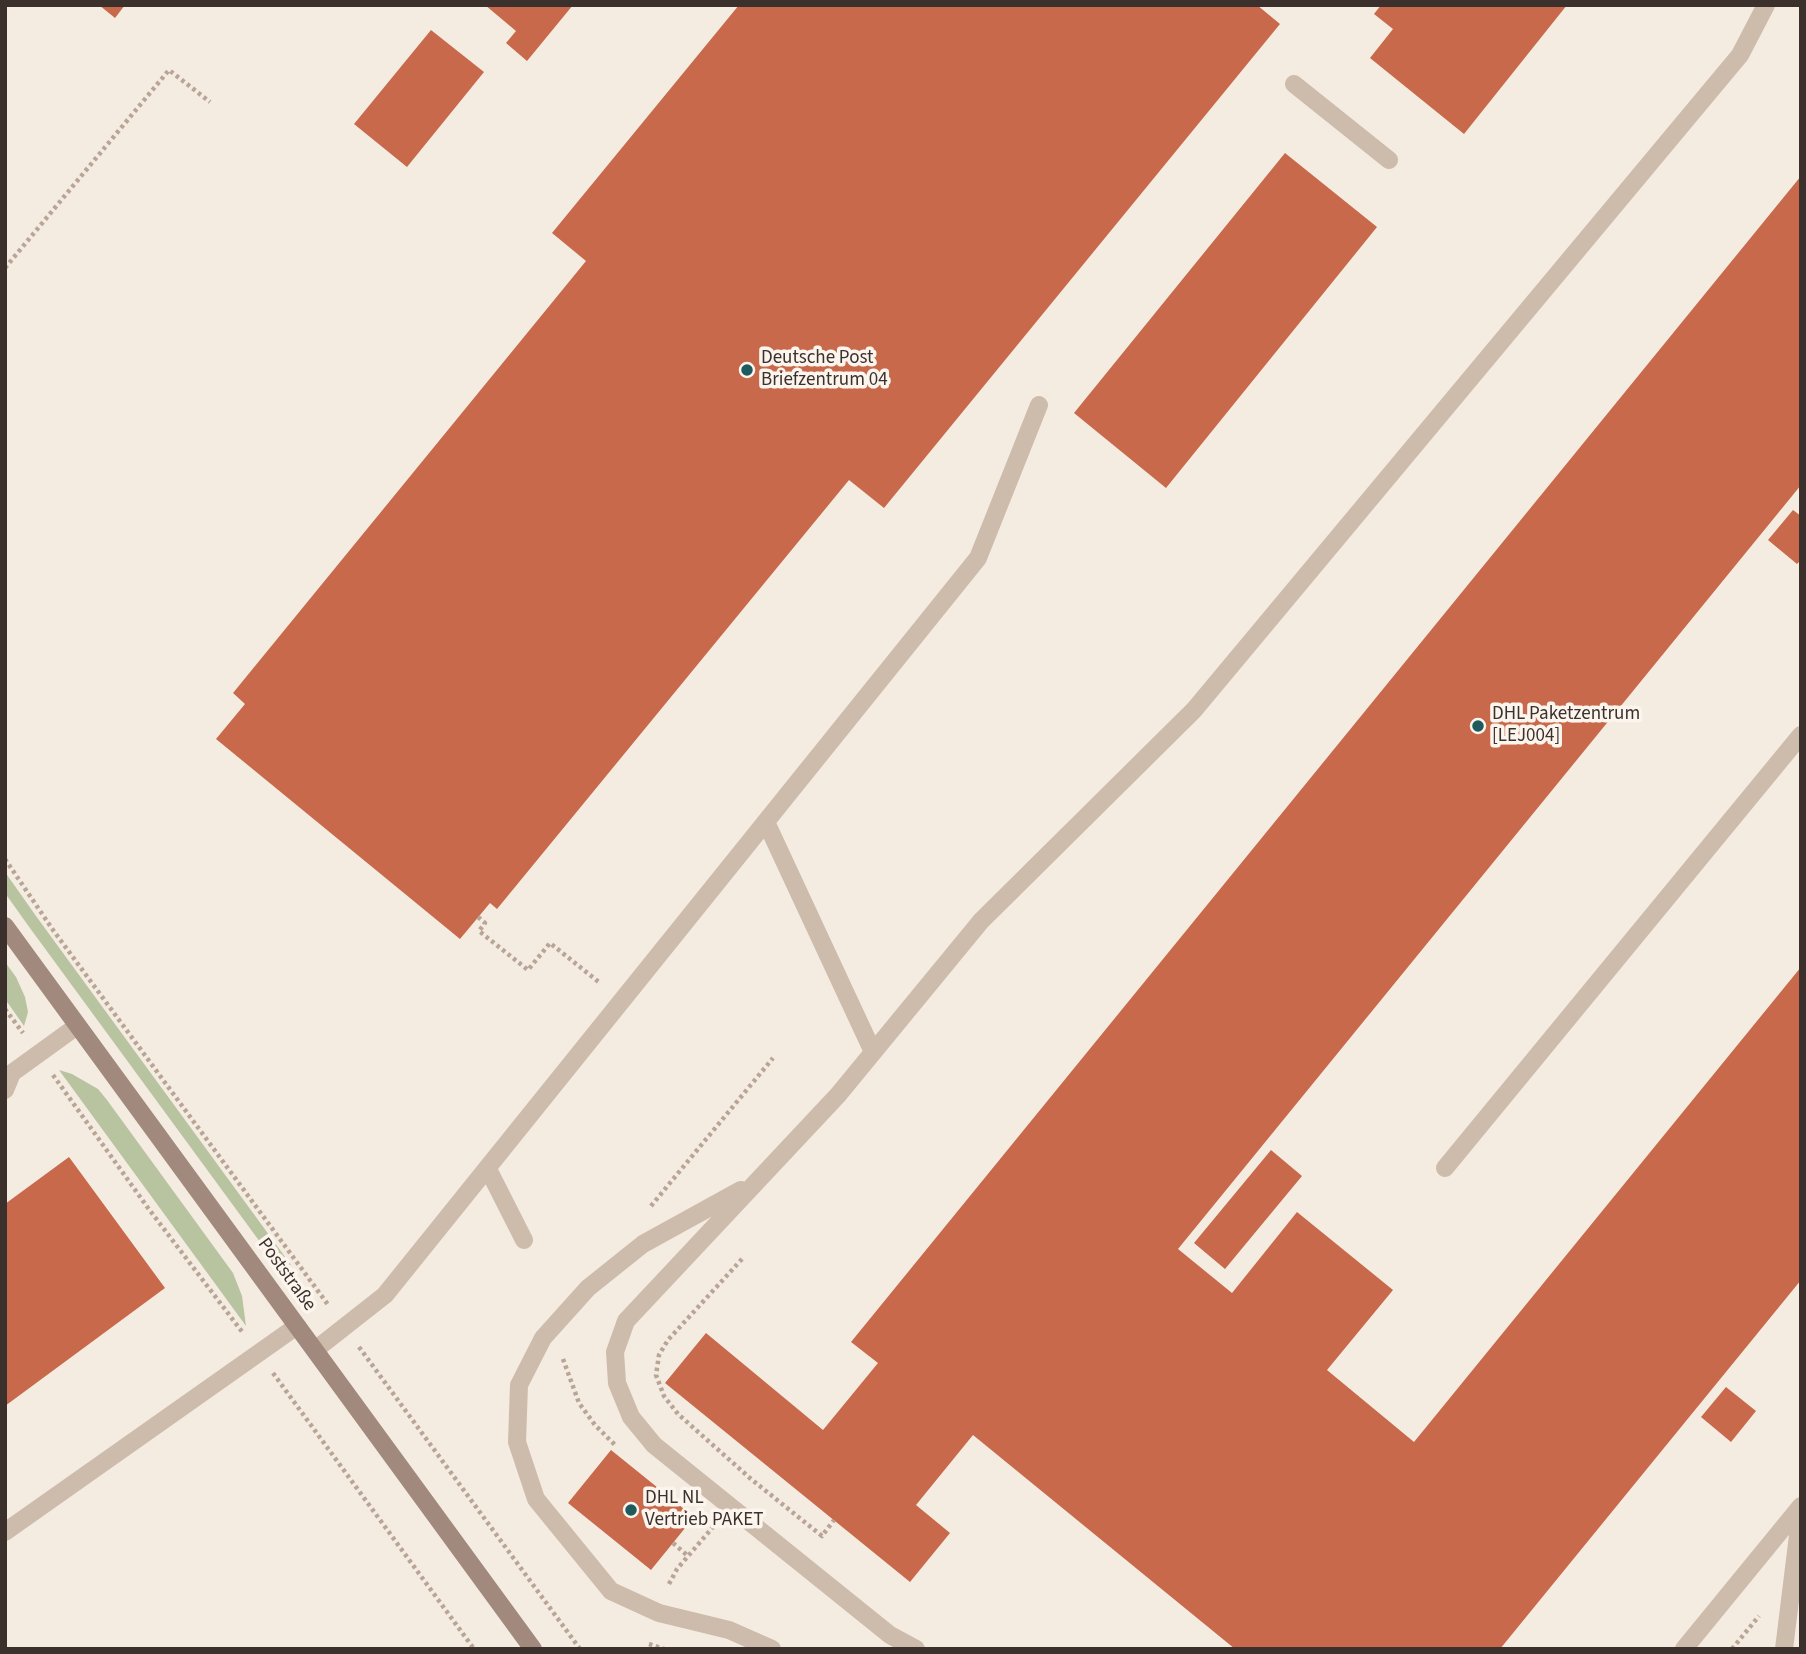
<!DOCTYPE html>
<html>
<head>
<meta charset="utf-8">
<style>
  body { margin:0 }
  #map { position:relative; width:1806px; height:1654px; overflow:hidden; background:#f4ebe1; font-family:"Source Sans 3",sans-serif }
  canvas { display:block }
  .frame { position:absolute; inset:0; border:7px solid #3b302b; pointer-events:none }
</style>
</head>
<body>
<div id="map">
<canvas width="1806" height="1654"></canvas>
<div class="frame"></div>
</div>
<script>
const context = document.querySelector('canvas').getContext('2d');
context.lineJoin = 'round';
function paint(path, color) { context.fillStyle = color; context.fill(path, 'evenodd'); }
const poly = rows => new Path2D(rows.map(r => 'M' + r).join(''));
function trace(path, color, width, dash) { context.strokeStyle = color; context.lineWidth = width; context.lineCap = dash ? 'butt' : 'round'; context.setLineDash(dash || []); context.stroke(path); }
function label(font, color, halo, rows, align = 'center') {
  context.font = font + ' "Source Sans 3",sans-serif'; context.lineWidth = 7; context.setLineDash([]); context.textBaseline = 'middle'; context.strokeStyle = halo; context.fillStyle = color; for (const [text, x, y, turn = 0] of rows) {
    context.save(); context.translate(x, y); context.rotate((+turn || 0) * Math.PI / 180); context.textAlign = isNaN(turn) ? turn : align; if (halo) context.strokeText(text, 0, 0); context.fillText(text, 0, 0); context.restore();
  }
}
const green = poly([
  [5,872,36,916,291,1265,281,1262,271,1257,27,924,5,893],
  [5,962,16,977,25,997,28,1012,24,1026,5,999],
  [59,1070,72,1074,98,1089,107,1100,233,1273,242,1296,246,1326]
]);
const building = poly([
  [99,5,125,5,115,18],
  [485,5,573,5,527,61,506,43,516,31],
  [739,5,1257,5,1280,24,884,508,849,480,497,909,490,903,460,939,216,739,245,704,233,693,586,261,552,233],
  [1381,5,1567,5,1464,134,1370,58,1393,29,1374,14],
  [431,30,484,72,407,167,354,124],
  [1285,153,1377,227,1166,488,1074,413],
  [1801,176,1801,485,1178,1249,1232,1293,1297,1212,1393,1290,1327,1370,1414,1442,1801,967,1801,1280,1500,1649,1235,1649,973,1435,916,1505,950,1533,910,1582,665,1383,706,1333,823,1430,878,1363,851,1342],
  [1793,510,1801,516,1801,560,1797,564,1768,540],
  [1271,1150,1302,1176,1225,1269,1194,1243],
  [69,1157,165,1288,5,1406,5,1204],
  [1726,1387,1756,1411,1731,1442,1701,1417],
  [611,1450,694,1517,651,1570,568,1503]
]);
const path = poly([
  [5,268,169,70,210,102],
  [5,859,53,930,329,1306],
  [478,917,485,923,479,931,528,970,550,943,600,983],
  [5,1009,23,1033],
  [53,1075,148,1208,243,1333],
  [651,1206,773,1058],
  [742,1259,668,1340,659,1355,656,1375,664,1396,678,1414,751,1479,822,1536,834,1520],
  [359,1347,580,1649],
  [563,1359,579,1403,595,1425,616,1446],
  [273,1373,474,1649],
  [673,1543,688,1556],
  [669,1584,677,1569,713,1527],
  [649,1644,664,1649],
  [1732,1649,1759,1616]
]);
const lane = poly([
  [1294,84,1389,160],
  [766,822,873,1052],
  [5,1090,12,1073,77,1026],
  [1445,1168,1801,735],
  [488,1169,524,1240],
  [741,1190,643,1244,588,1288,543,1338,519,1385,517,1442,536,1499,611,1591,659,1613,729,1630,772,1649],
  [315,1350,385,1295,978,558,1039,405],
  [5,1532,297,1326],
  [916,1649,890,1635,654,1445,631,1417,617,1383,615,1352,626,1321,838,1095,981,921,1194,710,1740,55,1766,5],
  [1684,1649,1801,1506],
  [1784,1649,1801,1511]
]);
const secondary = poly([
  [5,926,533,1649]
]);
const markers = [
  [747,370,7,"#1f5a5e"],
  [1478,726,7,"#1f5a5e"],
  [631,1510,7,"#1f5a5e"]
];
const poiNames = [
  ["Deutsche Post",761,359],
  ["Briefzentrum 04",761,381],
  ["DHL Paketzentrum",1492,715],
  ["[LEJ004]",1492,737],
  ["DHL NL",645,1499],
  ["Vertrieb PAKET",645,1521]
];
const streetNames = [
  ["Poststraße",286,1275,54]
];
paint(green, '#b8c4a0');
paint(building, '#c8694b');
trace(path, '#b9a596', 4.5, [3.5, 3.5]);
trace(lane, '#cdbbac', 18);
trace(secondary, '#a18a7d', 18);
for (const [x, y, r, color] of markers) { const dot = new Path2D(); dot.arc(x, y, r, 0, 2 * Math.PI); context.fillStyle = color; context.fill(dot); trace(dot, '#fbf5ee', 2.5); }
label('19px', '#3b302b', '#fbf5ee', poiNames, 'left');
label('19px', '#3b302b', '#fbf5ee', streetNames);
</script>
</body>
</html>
